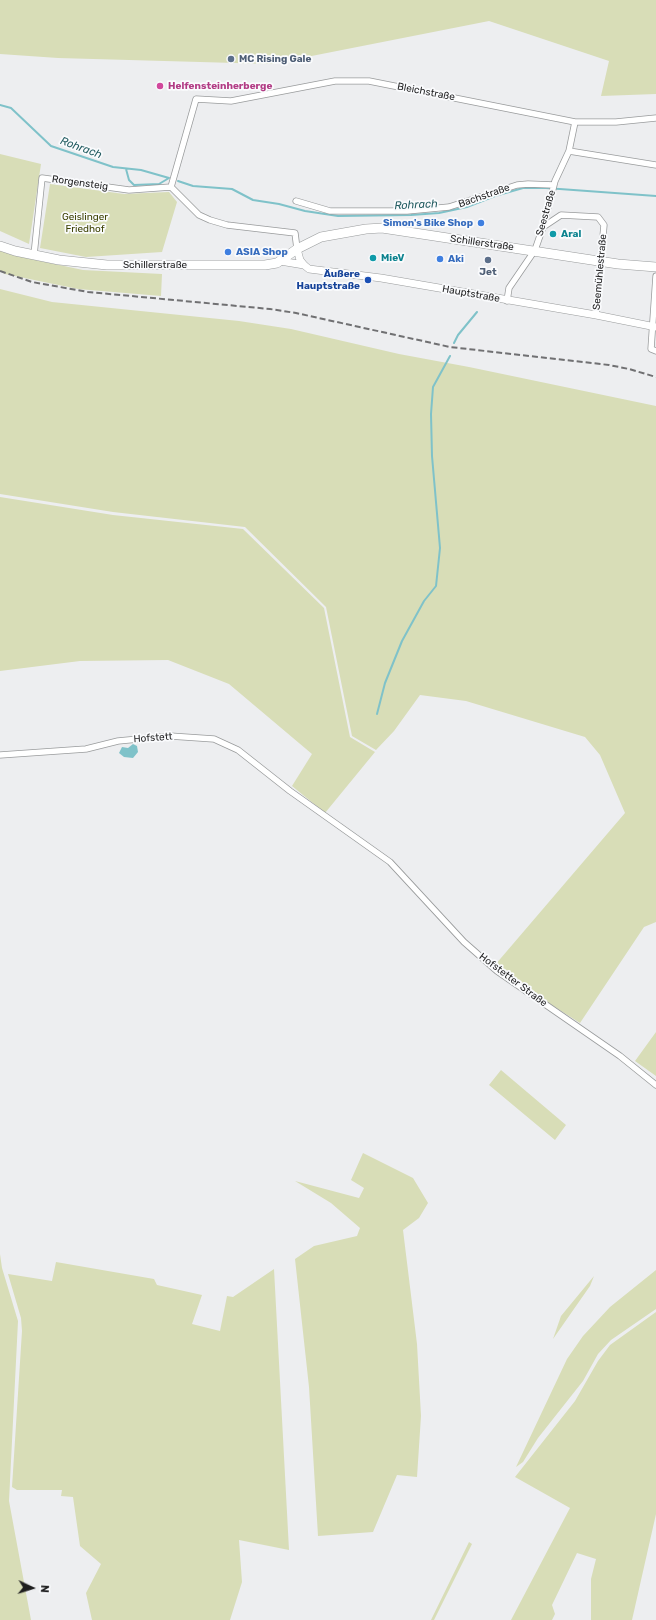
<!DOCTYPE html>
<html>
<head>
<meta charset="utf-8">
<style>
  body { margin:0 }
  #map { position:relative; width:656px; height:1620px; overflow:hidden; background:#edeef0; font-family:Rubik,sans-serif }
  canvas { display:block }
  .north { position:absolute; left:12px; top:1568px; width:40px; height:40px; -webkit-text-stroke:3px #fafbfd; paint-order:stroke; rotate:94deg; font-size:11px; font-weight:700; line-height:16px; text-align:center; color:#1e1e1f }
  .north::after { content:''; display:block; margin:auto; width:14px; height:18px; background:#1e1e1f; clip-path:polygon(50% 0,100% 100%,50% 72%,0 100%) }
</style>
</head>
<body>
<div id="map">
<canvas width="656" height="1620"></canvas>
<div class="north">N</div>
</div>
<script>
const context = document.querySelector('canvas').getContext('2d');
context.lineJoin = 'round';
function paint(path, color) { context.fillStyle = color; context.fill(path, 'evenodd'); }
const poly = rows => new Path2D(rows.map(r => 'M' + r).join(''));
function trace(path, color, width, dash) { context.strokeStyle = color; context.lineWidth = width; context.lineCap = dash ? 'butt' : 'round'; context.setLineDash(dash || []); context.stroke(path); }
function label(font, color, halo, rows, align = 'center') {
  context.font = font + ' Rubik,sans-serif'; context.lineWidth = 3.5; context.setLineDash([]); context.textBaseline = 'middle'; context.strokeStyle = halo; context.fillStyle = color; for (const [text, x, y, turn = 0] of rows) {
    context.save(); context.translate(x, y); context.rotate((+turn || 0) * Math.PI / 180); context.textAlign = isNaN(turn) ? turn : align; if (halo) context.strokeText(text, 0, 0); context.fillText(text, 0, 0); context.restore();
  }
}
const green = poly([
  [0,0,656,0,656,94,601,96,609,61,489,21,271,64,58,58,0,54],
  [0,154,41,164,29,244,0,231],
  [50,184,124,194,169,192,177,202,162,252,86,257,40,248],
  [0,250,12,255,83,270,162,274,161,296,78,289,5,274,0,271],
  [0,289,52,302,239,321,291,329,399,354,469,367,656,406,656,922,644,927,580,1023,514,981,495,965,625,813,600,755,585,737,466,701,420,695,394,731,376,750,352,736,326,607,245,527,113,512,0,494],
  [0,497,113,515,243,529,324,608,350,737,375,752,325,813,292,786,312,754,229,684,168,660,80,661,0,671],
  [656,1032,656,1076,635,1061],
  [501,1070,566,1125,555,1140,489,1085],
  [363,1153,413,1178,428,1203,419,1218,403,1230,417,1344,421,1416,417,1477,397,1475,373,1532,318,1536,309,1387,295,1259,314,1246,357,1236,360,1228,331,1203,295,1181,359,1198,364,1188,351,1180],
  [0,1254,2,1268,18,1321,9,1501,31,1620,0,1620],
  [56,1262,154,1279,157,1285,202,1295,192,1324,220,1331,227,1296,233,1297,274,1269,289,1550,239,1540,242,1582,230,1620,92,1620,86,1593,101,1564,80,1546,73,1497,61,1496,62,1490,17,1490,12,1487,22,1331,21,1318,8,1274,52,1281],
  [656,1270,656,1309,611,1340,598,1354,583,1381,538,1438,523,1462,516,1467,567,1359,583,1336,610,1307],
  [594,1276,590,1286,553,1339,561,1316],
  [656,1312,656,1514,632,1620,591,1620,591,1579,596,1559,577,1553,552,1605,555,1614,552,1620,511,1620,570,1508,515,1477,575,1401,598,1361,610,1345],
  [469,1542,472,1544,434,1620,431,1620]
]);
const water = poly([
  [133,744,137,746,138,752,133,758,124,757,119,753,122,747,128,748]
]);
const stream = poly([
  [0,105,11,108,51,146,113,167,141,170,169,178],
  [126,169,129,180,134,185,159,184,169,178],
  [178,181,193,186,232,189,253,200,279,204,305,211,338,216,411,215,439,213,467,207,495,196,523,188,546,188,656,196],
  [454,343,458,335,477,312],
  [377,714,385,683,402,641,424,601,436,586,440,548,432,456,431,414,433,387,450,356]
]);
const minor = poly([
  [569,151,656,165],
  [171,187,196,99,231,101,335,81,369,81,575,122,616,122,656,118],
  [171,187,199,215,210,220,227,225,295,233,297,249],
  [296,201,330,211,407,211,449,207,517,185,528,184,554,185],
  [543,227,561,215,598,217,604,225,596,315],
  [34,255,42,178,129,190,171,187],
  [656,276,651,349,656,351],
  [507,301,509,288,535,250,543,227,555,181,569,151,575,122],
  [0,755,86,749,118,741,170,736,214,739,238,750,290,791,390,862,464,942,497,971,620,1056,656,1085]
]);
const tertiary = poly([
  [297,249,300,260,304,265,309,269,381,278,596,315,656,327],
  [280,261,304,265]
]);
const primary = poly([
  [0,246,15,251,59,260,107,265,265,265,277,263,297,249,321,237,366,229,382,228,618,264,656,267]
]);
const rail = poly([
  [0,271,32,282,88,292,270,309,296,313,450,347,609,365,629,369,656,377]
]);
const markers = [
  [231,59,4,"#5c6f8a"],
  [160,86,4,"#d1479c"],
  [481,223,4,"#3f7fe0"],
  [553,234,4,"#0f9aa8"],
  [228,252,4,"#3f7fe0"],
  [373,258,4,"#0f9aa8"],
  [440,259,4,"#3f7fe0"],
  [488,260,4,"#5c6f8a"],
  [368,280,4,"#1a4fb4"]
];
const serviceNames = [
  ["MC Rising Gale",239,59],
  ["Jet",488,272,"center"]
];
const hotelNames = [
  ["Helfensteinherberge",168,86]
];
const streetNames = [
  ["Bleichstraße",426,92,11],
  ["Rorgensteig",80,183,8],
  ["Bachstraße",484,196,-19],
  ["Seestraße",546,213,-74],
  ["Schillerstraße",482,243,8],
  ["Schillerstraße",155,265],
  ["Seemühlestraße",600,272,-85],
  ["Hauptstraße",471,294,10],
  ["Hofstett",153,738,-4],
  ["Hofstetter Straße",513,980,37]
];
const parkNames = [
  ["Geislinger",85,217],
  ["Friedhof",85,229]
];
const shopNames = [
  ["Simon's Bike Shop",473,223,"right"],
  ["ASIA Shop",236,252],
  ["Aki",448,259]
];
const cultureNames = [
  ["Aral",561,234],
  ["MieV",381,258]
];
const transitNames = [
  ["Äußere",360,274],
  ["Hauptstraße",360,286]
];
const waterNames = [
  ["Rohrach",81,148,20],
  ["Rohrach",416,205,-3]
];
paint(green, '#d8ddb7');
paint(water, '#7fc2c9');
trace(stream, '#7fc2c9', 2);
trace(minor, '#999b9c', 7);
trace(tertiary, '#999b9c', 8);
trace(primary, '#999b9c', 10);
trace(minor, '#fff', 5.5);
trace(tertiary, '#fff', 7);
trace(primary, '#fff', 9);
trace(rail, '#707072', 2, [6, 3]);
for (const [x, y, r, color] of markers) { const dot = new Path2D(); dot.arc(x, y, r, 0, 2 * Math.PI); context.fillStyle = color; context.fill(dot); trace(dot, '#fafbfd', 1.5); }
label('bold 10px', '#4e5e75', '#fafbfd', serviceNames, 'left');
label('bold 10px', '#b23c85', '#fafbfd', hotelNames, 'left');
label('10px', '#1e1e1f', '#fafbfd', streetNames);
label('10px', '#3b4001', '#fafbfd', parkNames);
label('bold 10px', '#366cbe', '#fafbfd', shopNames, 'left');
label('bold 10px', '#0d838f', '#fafbfd', cultureNames, 'left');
label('bold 10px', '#164399', '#fafbfd', transitNames, 'right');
label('italic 11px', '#245d62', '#fafbfd', waterNames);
</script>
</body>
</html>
